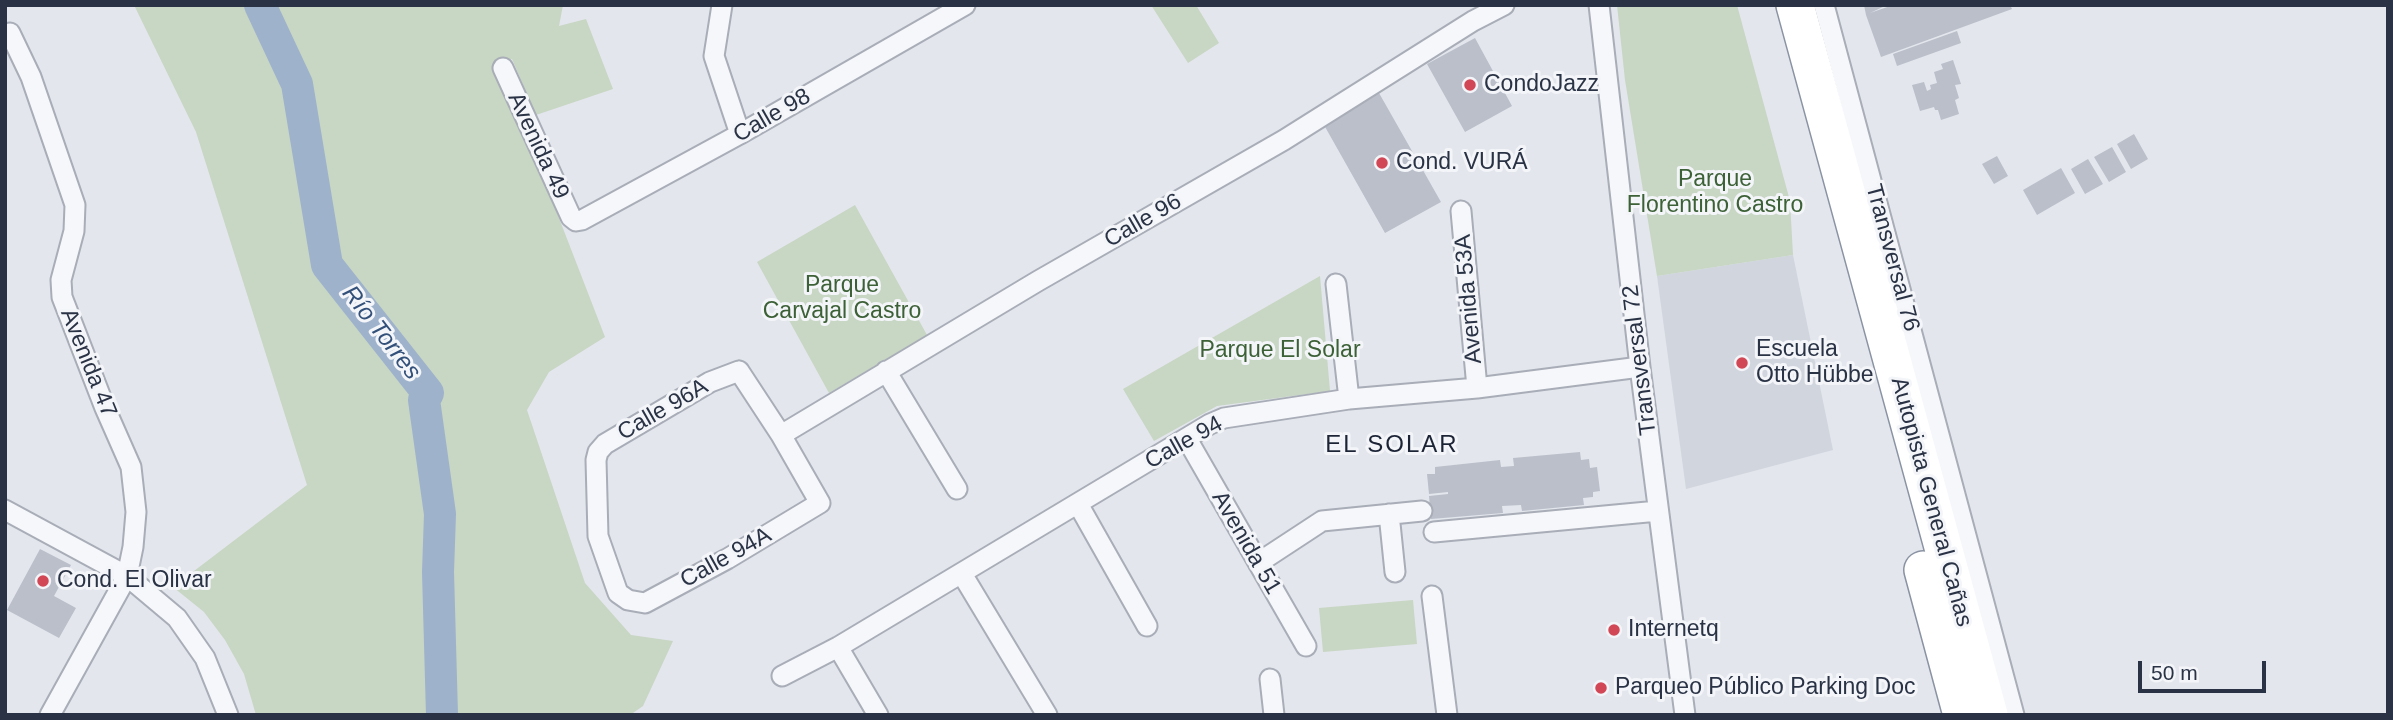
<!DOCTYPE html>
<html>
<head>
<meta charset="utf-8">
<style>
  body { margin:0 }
  #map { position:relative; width:2393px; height:720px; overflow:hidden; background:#e3e6ec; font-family:Arial,sans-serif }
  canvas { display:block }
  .frame { position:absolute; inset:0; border:7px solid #2a3345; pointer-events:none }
  .scale { position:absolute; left:2138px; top:661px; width:128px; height:32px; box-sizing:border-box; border:4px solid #2a3345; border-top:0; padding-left:9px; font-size:21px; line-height:24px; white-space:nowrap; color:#2a3345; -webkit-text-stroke:5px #f3f5f9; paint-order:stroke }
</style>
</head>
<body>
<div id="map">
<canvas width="2393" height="720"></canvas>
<div class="frame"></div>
<div class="scale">50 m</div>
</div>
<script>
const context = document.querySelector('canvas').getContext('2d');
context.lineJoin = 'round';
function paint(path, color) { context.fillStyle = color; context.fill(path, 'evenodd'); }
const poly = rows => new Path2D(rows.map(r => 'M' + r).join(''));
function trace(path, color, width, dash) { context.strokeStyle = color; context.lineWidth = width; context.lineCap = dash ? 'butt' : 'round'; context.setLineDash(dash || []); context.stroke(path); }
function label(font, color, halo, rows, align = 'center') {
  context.font = font + ' Arial,sans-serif'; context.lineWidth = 6; context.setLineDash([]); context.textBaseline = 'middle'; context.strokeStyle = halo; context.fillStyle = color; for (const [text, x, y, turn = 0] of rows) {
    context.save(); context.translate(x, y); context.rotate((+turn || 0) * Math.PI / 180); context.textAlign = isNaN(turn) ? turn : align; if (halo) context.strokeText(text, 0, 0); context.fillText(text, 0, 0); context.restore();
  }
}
const built = poly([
  [1793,255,1833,450,1686,489,1657,276]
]);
const green = poly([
  [134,5,563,5,559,26,586,19,613,89,536,115,512,59,499,63,605,337,549,372,527,410,585,583,631,635,673,641,643,706,630,715,256,715,244,674,225,640,204,612,173,587,307,485,196,132],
  [1151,5,1196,5,1219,43,1188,63],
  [1617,5,1737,5,1790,201,1793,255,1657,276,1625,80],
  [855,205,927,335,829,393,757,262],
  [1320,276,1330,391,1217,406,1154,441,1123,389],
  [1413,600,1417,644,1323,652,1319,608]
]);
const river = poly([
  [260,5,297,84,327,265,428,393,424,400,440,514,438,572,442,715]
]);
const building = poly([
  [1864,5,1887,5,1870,13,1893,5,2010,5,2012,9,1881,57,1866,15],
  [1957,31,1961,43,1897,66,1893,54],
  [1475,38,1512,106,1465,132,1427,64],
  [1953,60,1961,84,1955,85,1959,98,1955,100,1959,114,1941,120,1938,110,1935,110,1934,107,1920,111,1912,85,1924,82,1927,91,1931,89,1930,85,1937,83,1934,72,1943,69,1941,64],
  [1379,93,1441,202,1385,233,1324,125],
  [2134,134,2148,159,2131,169,2117,144],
  [2112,147,2126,172,2109,182,2094,157],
  [1997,156,2008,176,1994,184,1982,164],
  [2088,159,2103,184,2085,194,2071,169],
  [2061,168,2075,193,2037,215,2023,190],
  [1580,452,1581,460,1589,459,1590,468,1597,467,1600,491,1593,492,1593,497,1583,498,1584,505,1522,511,1521,505,1502,506,1503,513,1431,519,1429,496,1448,494,1448,492,1429,494,1427,474,1435,474,1435,467,1500,460,1501,467,1514,466,1513,458],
  [40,549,71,565,54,596,76,608,59,638,7,610]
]);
const street = poly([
  [722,5,714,56,740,134],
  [1599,5,1640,367,1685,715],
  [1824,5,2014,715],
  [10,33,31,77,75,205,74,231,61,280,62,297,105,408,131,467,136,512,133,547,127,576,50,715],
  [503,68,571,217,576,221,582,220,740,134,965,5],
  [1461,211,1477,388],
  [1336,284,1349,399],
  [739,371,781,435,820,503,727,559,645,603,628,600,618,593,598,536,596,460,598,452,605,444,710,382,739,371],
  [886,371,957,489],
  [781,435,1038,281,1284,140,1473,21,1504,5],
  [1187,439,1306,646],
  [1078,504,1147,626],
  [5,510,127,576,177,618,205,658,228,715],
  [1389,514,1395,572],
  [1434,532,1658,511],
  [1258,563,1322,521,1422,511],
  [962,574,1047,715],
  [1432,596,1447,715],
  [838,647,878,715],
  [782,676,838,647,1210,424,1224,418,1349,399,1477,388,1640,367],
  [1270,679,1274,715]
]);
const highway = poly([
  [1795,5,1989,715],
  [1923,570,1962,715]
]);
const markers = [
  [1470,85,7,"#d24756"],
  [1382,163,7,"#d24756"],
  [1742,363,7,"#d24756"],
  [43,581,7,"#d24756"],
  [1614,630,7,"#d24756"],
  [1601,688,7,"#d24756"]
];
const poiNames = [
  ["CondoJazz",1484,85],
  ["Cond. VURÁ",1396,163],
  ["Escuela",1756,350],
  ["Otto Hübbe",1756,376],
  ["Cond. El Olivar",57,581],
  ["Internetq",1628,630],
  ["Parqueo Público Parking Doc",1615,688]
];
const streetNames = [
  ["Calle 98",772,116,-30],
  ["Avenida 49",538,146,65],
  ["Calle 96",1143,221,-30],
  ["Transversal 76",1892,258,75],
  ["Avenida 53A",1469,299,-95],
  ["Transversal 72",1640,360,-97],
  ["Avenida 47",88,363,68],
  ["Calle 96A",663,410,-30],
  ["Calle 94",1184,443,-29],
  ["Autopista General Cañas",1931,502,75],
  ["Avenida 51",1246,543,60],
  ["Calle 94A",726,558,-29]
];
const parkNames = [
  ["Parque",1715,180],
  ["Florentino Castro",1715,206],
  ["Parque",842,286],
  ["Carvajal Castro",842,312],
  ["Parque El Solar",1280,351]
];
const waterNames = [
  ["Río Torres",381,333,52]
];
const neighbourhoodNames = [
  ["EL SOLAR",1392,445]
];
paint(built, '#d1d5de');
paint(green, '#c8d6c4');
trace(river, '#9eb2cc', 32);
paint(building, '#babfca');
trace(street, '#a8adb7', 23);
trace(highway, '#8a93a3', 40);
trace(street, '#f6f7fa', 19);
trace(highway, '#fff', 37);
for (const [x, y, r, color] of markers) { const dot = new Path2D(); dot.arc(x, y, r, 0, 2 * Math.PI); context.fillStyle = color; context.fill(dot); trace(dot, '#f3f5f9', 2.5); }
label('23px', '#2a3345', '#f3f5f9', poiNames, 'left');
label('23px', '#2a3345', '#f3f5f9', streetNames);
label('23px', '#3d6137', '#f3f5f9', parkNames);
label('italic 24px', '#33507a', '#f3f5f9', waterNames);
context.letterSpacing = '2px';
label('24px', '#1c2436', '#f3f5f9', neighbourhoodNames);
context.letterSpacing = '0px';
</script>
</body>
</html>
